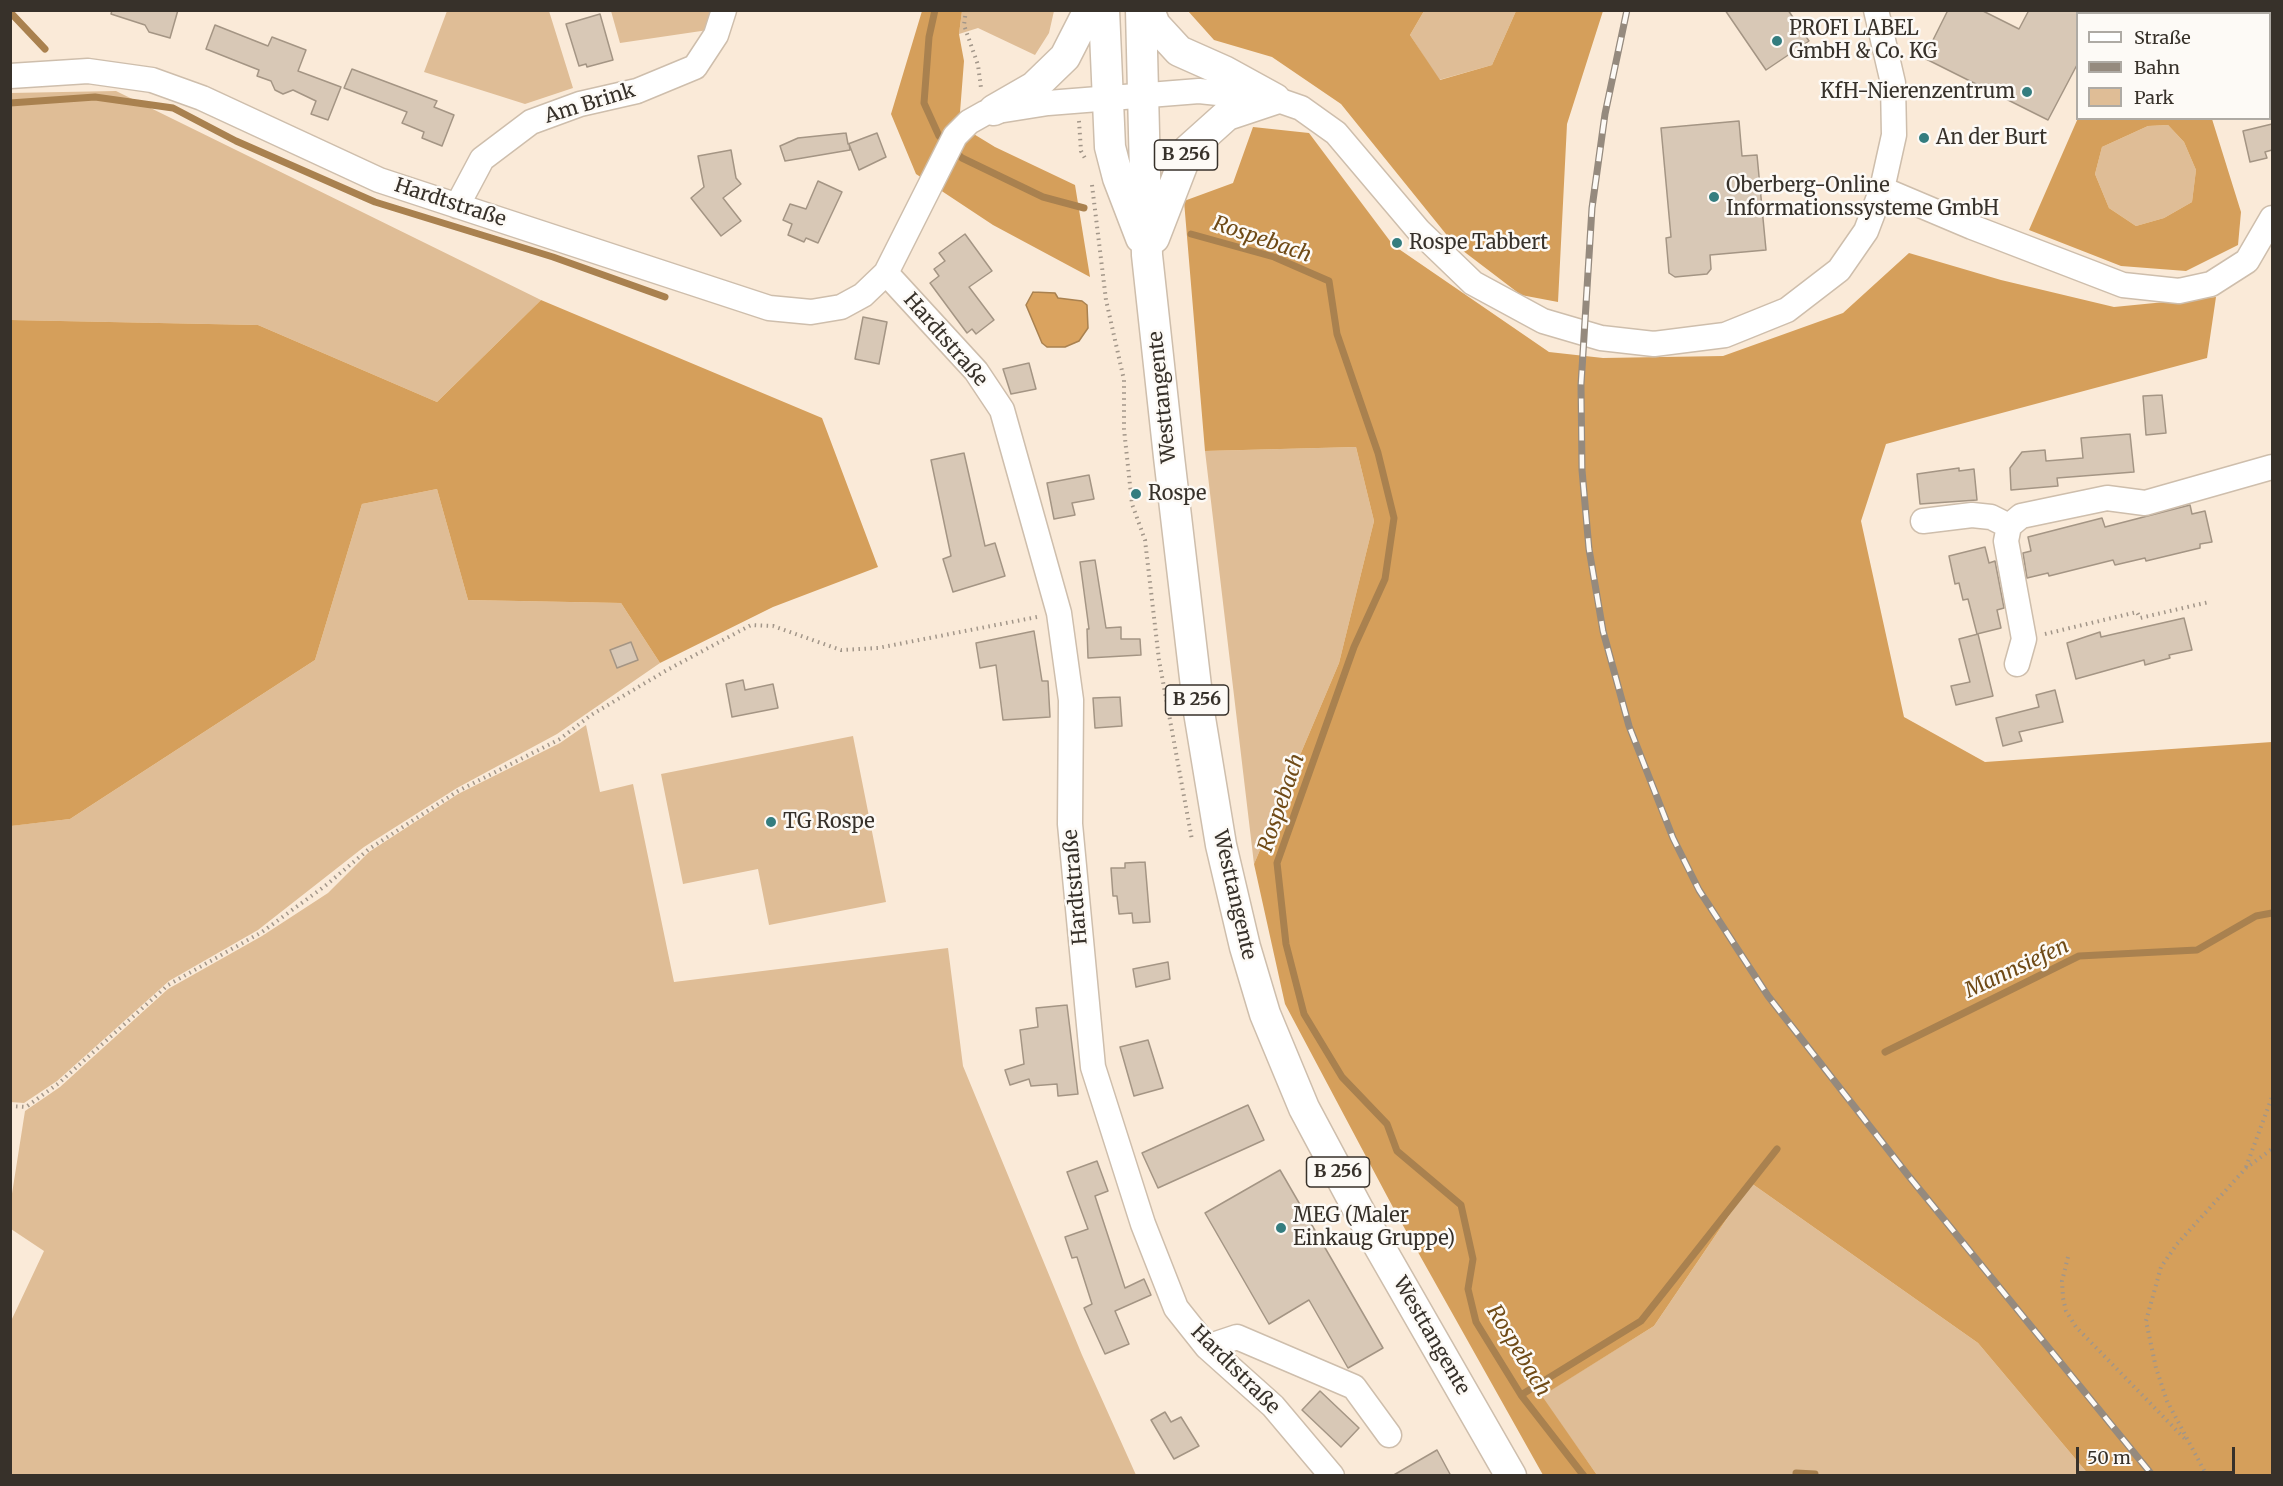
<!DOCTYPE html>
<html>
<head>
<meta charset="utf-8">
<style>
  body { margin:0 }
  #map { position:relative; width:2283px; height:1486px; overflow:hidden; background:#faead8; font-family:Merriweather,serif }
  canvas { display:block }
  .frame { position:absolute; inset:0; border:12px solid #37312a; pointer-events:none }
  .legend { position:absolute; left:2076px; top:12px; width:195px; height:108px; box-sizing:border-box; background:#fdfaf6; border:2px solid #aeaaa4; margin:0; padding:8px 10px; list-style:none; font-size:18px; color:#37312a }
  .legend li { display:flex; align-items:center; gap:12px; height:30px }
  .legend b { width:30px; border:2px solid #aeaaa4 }
  .scale { position:absolute; left:2076px; top:1447px; width:159px; height:27px; box-sizing:border-box; border:3px solid #37312a; border-top:0; padding-left:8px; font-size:18px; line-height:21px; white-space:nowrap; color:#37312a; -webkit-text-stroke:4px #fdfaf6; paint-order:stroke }
</style>
</head>
<body>
<div id="map">
<canvas width="2283" height="1486"></canvas>
<div class="frame"></div>
<ul class="legend">
<li><b style="height:8px;background:#fff"></b>Straße</li>
<li><b style="height:8px;background:#958a7e"></b>Bahn</li>
<li><b style="height:16px;background:#dfbd96"></b>Park</li>
</ul>
<div class="scale">50 m</div>
</div>
<script>
const context = document.querySelector('canvas').getContext('2d');
context.lineJoin = 'round';
function paint(path, color) { context.fillStyle = color; context.fill(path, 'evenodd'); }
const poly = rows => new Path2D(rows.map(r => 'M' + r).join(''));
function trace(path, color, width, dash) { context.strokeStyle = color; context.lineWidth = width; context.lineCap = dash ? 'butt' : 'round'; context.setLineDash(dash || []); context.stroke(path); }
function label(font, color, halo, rows, align = 'center') {
  context.font = font + ' Merriweather,serif'; context.lineWidth = 5; context.setLineDash([]); context.textBaseline = 'middle'; context.strokeStyle = halo; context.fillStyle = color; for (const [text, x, y, turn = 0] of rows) {
    context.save(); context.translate(x, y); context.rotate((+turn || 0) * Math.PI / 180); context.textAlign = isNaN(turn) ? turn : align; if (halo) context.strokeText(text, 0, 0); context.fillText(text, 0, 0); context.restore();
  }
}
const green = poly([
  [447,11,549,11,573,88,525,104,424,72],
  [611,11,715,11,708,30,620,43],
  [962,11,1054,11,1049,33,1035,55,978,28,959,34],
  [1424,11,1516,11,1492,65,1439,80,1410,35],
  [116,91,541,300,437,402,258,325,11,320,10,93],
  [2168,125,2184,142,2196,170,2192,202,2164,218,2136,226,2109,208,2095,174,2102,147,2148,126],
  [1356,447,1374,521,1339,663,1254,864,1205,451],
  [437,489,468,600,621,603,660,663,557,734,457,788,364,847,258,930,169,981,57,1081,24,1103,10,1102,10,826,70,819,315,660,362,504],
  [586,725,600,792,633,784,674,982,948,948,963,1066,1082,1355,1136,1475,11,1475,11,1321,44,1251,11,1229,11,1200,25,1111,60,1087,168,989,262,936,328,893,369,852,458,794,560,743],
  [853,736,886,902,769,925,758,869,683,884,661,774],
  [1751,1183,1978,1343,2089,1475,1597,1475,1541,1396,1654,1326]
]);
const forest = poly([
  [922,11,962,11,959,34,964,61,959,125,995,147,1075,185,1090,277,993,225,916,174,891,114],
  [1188,11,1424,11,1410,35,1440,80,1492,65,1516,11,1603,11,1567,124,1558,302,1521,295,1454,244,1341,104,1272,57,1214,40],
  [2078,118,2212,119,2241,212,2238,245,2186,271,2121,266,2029,230],
  [2148,126,2168,125,2184,142,2196,170,2192,202,2164,218,2136,226,2109,208,2095,174,2102,147],
  [1253,127,1309,133,1393,245,1549,352,1603,358,1723,356,1843,313,1909,253,2001,280,2114,307,2216,297,2207,358,1886,444,1861,521,1904,717,1985,762,2272,742,2272,1475,2089,1475,1978,1343,1751,1183,1654,1326,1542,1396,1597,1475,1543,1475,1396,1213,1285,1004,1254,864,1339,663,1374,521,1356,447,1205,451,1184,201,1233,183],
  [541,300,822,418,878,567,773,607,660,663,621,603,468,600,437,489,362,504,315,660,70,819,11,826,11,320,258,325,437,402]
]);
const water = poly([
  [1033,292,1055,293,1058,298,1082,301,1087,305,1088,328,1079,341,1065,347,1047,347,1042,343,1026,305,1033,292]
]);
const stream = poly([
  [935,10,929,37,924,103,939,136,962,158,1043,197,1084,208],
  [10,12,45,49],
  [10,103,95,97,173,108,236,141,375,202,553,257,665,297],
  [1191,234,1274,257,1329,281,1337,334,1378,453,1394,518,1385,579,1354,647,1277,863,1286,944,1304,1014,1342,1077,1387,1124,1397,1151,1461,1205,1473,1259,1468,1289,1476,1322,1521,1395,1584,1476],
  [1885,1052,2079,956,2197,950,2256,916,2272,913],
  [1521,1395,1641,1321,1777,1149],
  [1796,1476,1796,1473,1815,1474]
]);
const building = poly([
  [112,10,178,10,170,38,149,32,145,25,111,14,112,10],
  [1725,10,1788,10,1809,41,1766,70,1725,10],
  [1948,10,1981,10,2019,29,2029,10,2078,10,2078,63,2048,120,1924,58,1948,10],
  [600,14,613,60,587,67,586,64,579,66,566,24,600,14],
  [215,25,268,46,272,37,306,50,298,71,341,87,328,120,311,114,316,101,293,90,283,94,275,90,271,81,257,76,259,70,206,49,215,25],
  [352,69,437,101,434,107,454,115,442,146,422,138,424,132,402,123,407,112,344,88,352,69],
  [1739,121,1742,156,1757,155,1766,250,1710,255,1711,269,1707,274,1675,277,1669,273,1666,238,1671,237,1661,128,1739,121],
  [2272,124,2272,150,2265,152,2267,158,2250,162,2243,131,2272,124],
  [846,133,848,144,877,133,886,157,859,170,849,144,850,150,785,161,780,146,798,138,846,133],
  [731,150,736,178,741,184,723,198,741,221,721,236,691,198,704,187,698,156,731,150],
  [818,181,842,192,818,243,806,238,804,242,788,235,792,224,783,220,790,204,806,209,818,181],
  [965,234,992,271,969,287,994,320,976,334,972,329,967,333,930,283,939,276,934,269,945,261,939,253,965,234],
  [863,317,887,322,879,364,855,359,863,317],
  [1029,363,1036,389,1011,394,1003,369,1029,363],
  [2162,395,2166,433,2146,435,2143,396,2162,395],
  [2130,434,2134,472,2057,478,2058,486,2011,490,2010,468,2022,452,2045,450,2046,461,2083,458,2081,438,2130,434],
  [964,453,985,546,995,543,1005,576,953,592,943,559,951,556,931,460,964,453],
  [1959,468,1959,471,1974,469,1977,500,1920,504,1917,474,1959,468],
  [1089,475,1094,499,1072,503,1075,515,1054,519,1047,483,1089,475],
  [2190,505,2192,514,2205,511,2212,542,2200,544,2200,548,2146,561,2145,558,2115,565,2113,560,2049,576,2048,573,2027,578,2023,553,2031,551,2028,537,2102,518,2105,527,2190,505],
  [1985,547,1989,563,1995,561,2004,608,1997,610,2001,628,1977,634,1968,599,1963,600,1959,583,1955,584,1949,556,1985,547],
  [1095,560,1106,628,1121,627,1121,639,1140,639,1141,655,1088,658,1087,629,1089,629,1080,562,1095,560],
  [2184,618,2192,650,2169,655,2170,658,2145,665,2144,660,2076,679,2067,643,2100,632,2101,637,2184,618],
  [1034,631,1042,681,1048,681,1050,717,1003,720,996,665,980,668,976,643,1034,631],
  [1978,634,1993,696,1956,705,1951,686,1970,682,1959,639,1978,634],
  [631,642,638,660,617,668,610,650,631,642],
  [743,680,745,690,773,684,778,708,732,717,726,684,743,680],
  [2055,690,2063,722,2019,732,2022,741,2003,746,1996,718,2039,707,2036,695,2055,690],
  [1120,697,1122,726,1095,728,1093,698,1120,697],
  [1145,862,1150,922,1133,923,1132,913,1119,914,1117,896,1113,896,1111,868,1125,868,1125,863,1145,862],
  [1168,962,1170,979,1136,987,1133,969,1168,962],
  [1067,1005,1078,1094,1058,1096,1057,1084,1031,1086,1029,1079,1010,1085,1005,1070,1024,1064,1020,1030,1038,1027,1036,1008,1067,1005],
  [1148,1040,1163,1088,1134,1096,1120,1047,1148,1040],
  [1248,1105,1264,1140,1158,1188,1142,1153,1248,1105],
  [1097,1161,1108,1191,1095,1196,1125,1288,1144,1279,1151,1295,1115,1311,1129,1344,1105,1354,1084,1308,1092,1304,1077,1257,1072,1258,1065,1237,1088,1229,1067,1172,1097,1161],
  [1280,1170,1383,1348,1348,1368,1309,1300,1269,1324,1205,1213,1280,1170],
  [1320,1391,1359,1428,1341,1447,1302,1410,1320,1391],
  [1165,1412,1171,1422,1181,1417,1199,1446,1174,1459,1151,1420,1165,1412],
  [1437,1450,1451,1476,1392,1476,1437,1450]
]);
const path = poly([
  [966,10,964,25,978,65,981,88],
  [1079,121,1081,151,1086,160],
  [1092,185,1106,300,1124,380,1124,429,1132,504,1145,540,1159,660,1192,840],
  [2045,634,2137,612,2140,618,2209,602],
  [10,1106,26,1107,59,1083,168,985,262,932,325,886,369,849,458,791,560,739,591,715,667,670,751,625,773,626,841,650,878,648,1037,617],
  [2246,1167,2272,1097],
  [2068,1257,2062,1281,2063,1298,2066,1311,2076,1327,2185,1439],
  [2207,1476,2167,1401,2156,1368,2146,1321,2161,1267,2177,1244,2246,1168,2272,1149]
]);
const minor = poly([
  [10,76,88,71,152,80,202,98,379,180,769,308,811,312,841,307,863,295,886,273,955,136,969,122,985,113,1048,103,1199,91,1275,99,1301,108,1336,133,1419,231,1473,283,1543,321,1601,338,1654,344,1725,335,1787,310,1839,270,1866,231,1882,189,1894,135,1893,83,1876,10],
  [1882,189,1972,227,2123,285,2179,291,2211,284,2247,261,2272,218],
  [457,206,482,159,531,122,580,104,637,91,695,67,716,35,724,10],
  [886,273,976,371,1002,410,1059,613,1071,700,1070,824,1093,1067,1143,1224,1176,1308,1207,1347,1273,1406,1332,1476],
  [1923,521,1972,515,1991,517,2009,526],
  [2017,664,2024,639,2006,541,2009,526,2021,516,2107,498,2145,503,2272,467],
  [1207,1347,1237,1337,1354,1387,1389,1435]
]);
const major = poly([
  [1104,10,1110,147,1118,178,1141,238],
  [1141,10,1147,255,1169,457,1199,712,1221,845,1245,947,1265,1014,1304,1108,1359,1211,1511,1476],
  [1149,10,1155,25,1179,51,1224,71,1275,99],
  [994,110,1034,87,1065,57,1089,10],
  [1154,238,1188,150,1227,115,1275,99]
]);
const rail = poly([
  [1627,10,1605,114,1592,208,1581,385,1582,470,1589,549,1603,631,1629,726,1673,838,1699,890,1768,996,1907,1174,2153,1476]
]);
const markers = [
  [1777,41,6,"#347d7f"],
  [2027,92,6,"#347d7f"],
  [1924,138,6,"#347d7f"],
  [1714,197,6,"#347d7f"],
  [1397,243,6,"#347d7f"],
  [1136,494,6,"#347d7f"],
  [771,822,6,"#347d7f"],
  [1281,1228,6,"#347d7f"]
];
const shields = [
  [1186,155,63],
  [1197,700,63],
  [1338,1172,63]
];
const shieldNames = [
  ["B 256",1186,155],
  ["B 256",1197,700],
  ["B 256",1338,1172]
];
const poiNames = [
  ["PROFI LABEL",1789,29],
  ["GmbH & Co. KG",1789,52],
  ["KfH-Nierenzentrum",2015,92,"right"],
  ["An der Burt",1936,138],
  ["Oberberg-Online",1726,186],
  ["Informationssysteme GmbH",1726,209],
  ["Rospe Tabbert",1409,243],
  ["Rospe",1148,494],
  ["TG Rospe",783,822],
  ["MEG (Maler",1293,1216],
  ["Einkaug Gruppe)",1293,1239]
];
const streetNames = [
  ["Am Brink",590,104,-17],
  ["Hardtstraße",450,203,18],
  ["Hardtstraße",945,340,49],
  ["Westtangente",1163,397,-96],
  ["Hardtstraße",1076,887,-95],
  ["Westtangente",1234,895,77],
  ["Westtangente",1431,1336,60],
  ["Hardtstraße",1235,1370,45]
];
const waterNames = [
  ["Rospebach",1262,240,19],
  ["Rospebach",1282,803,-71],
  ["Mannsiefen",2017,969,-25],
  ["Rospebach",1518,1351,59]
];
paint(green, '#dfbd96');
paint(forest, '#d59f5b');
paint(water, '#daa35f');
trace(water, '#a9814f', 1.5);
trace(stream, '#a9814f', 7);
paint(building, '#d8c8b6');
trace(building, '#a49584', 1.5);
trace(minor, '#cebeac', 27);
trace(major, '#cebeac', 33);
trace(path, '#a29689', 4, [1.5, 4.5]);
trace(minor, '#fff', 24);
trace(major, '#fff', 30);
trace(rail, '#958a7e', 7);
trace(rail, '#fdfaf6', 4.5, [14]);
for (const [x, y, r, color] of markers) { const dot = new Path2D(); dot.arc(x, y, r, 0, 2 * Math.PI); context.fillStyle = color; context.fill(dot); trace(dot, '#fdfaf6', 2); }
for (const [x, y, w] of shields) { const box = new Path2D(); box.roundRect(x - w / 2, y - 15, w, 30, 4.5); context.fillStyle = '#fdfaf6'; context.fill(box); trace(box, '#37312a', 1.5); }
label('bold 18px', '#37312a', null, shieldNames);
label('20px', '#37312a', '#fdfaf6', poiNames, 'left');
label('20px', '#37312a', '#fdfaf6', streetNames);
label('italic 21px', '#6f4a16', '#fdfaf6', waterNames);
</script>
</body>
</html>
